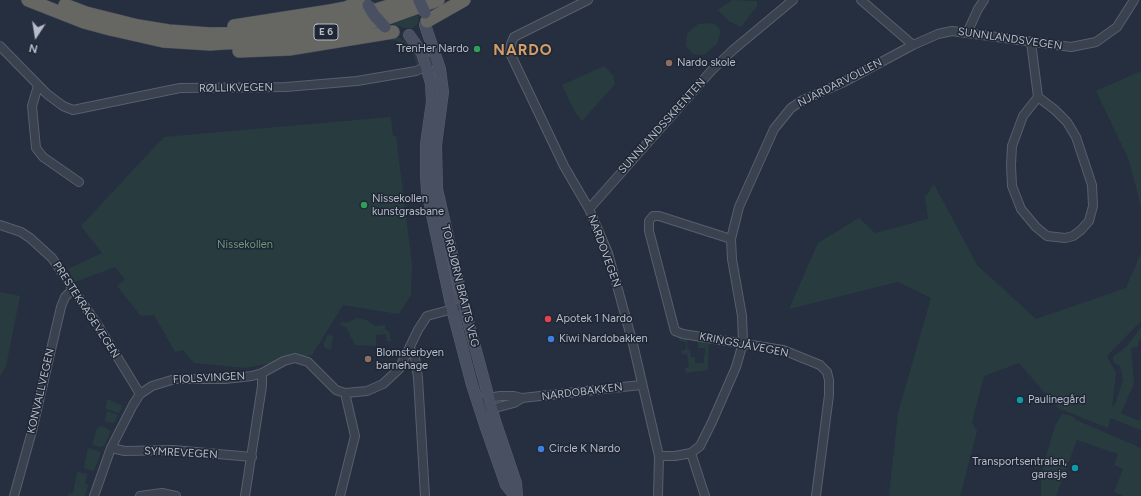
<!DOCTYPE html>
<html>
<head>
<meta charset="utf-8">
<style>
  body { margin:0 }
  #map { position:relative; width:1141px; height:496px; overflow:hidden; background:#262f3f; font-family:Figtree,sans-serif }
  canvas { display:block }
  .north { position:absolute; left:16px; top:16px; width:40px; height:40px; -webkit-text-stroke:3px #1f2634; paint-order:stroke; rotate:192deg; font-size:11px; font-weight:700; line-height:16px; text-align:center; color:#b6bcc9 }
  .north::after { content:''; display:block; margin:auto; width:14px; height:18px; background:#b6bcc9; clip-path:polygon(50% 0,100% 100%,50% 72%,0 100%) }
</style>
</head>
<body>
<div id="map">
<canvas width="1141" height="496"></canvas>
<div class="north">N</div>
</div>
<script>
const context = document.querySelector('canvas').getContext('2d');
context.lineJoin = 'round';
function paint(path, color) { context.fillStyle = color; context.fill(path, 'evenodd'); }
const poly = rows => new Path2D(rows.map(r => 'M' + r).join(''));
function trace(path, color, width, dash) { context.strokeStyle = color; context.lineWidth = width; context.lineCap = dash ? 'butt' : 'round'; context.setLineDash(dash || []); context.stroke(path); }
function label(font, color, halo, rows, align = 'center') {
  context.font = font + ' Figtree,sans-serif'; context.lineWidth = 3; context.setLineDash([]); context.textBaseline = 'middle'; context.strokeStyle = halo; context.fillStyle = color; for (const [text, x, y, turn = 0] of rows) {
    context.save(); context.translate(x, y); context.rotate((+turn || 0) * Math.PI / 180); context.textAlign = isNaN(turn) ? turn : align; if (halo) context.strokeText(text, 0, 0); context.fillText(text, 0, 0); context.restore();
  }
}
const green = poly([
  [732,0,757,1,757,6,741,27,730,22,718,10],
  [419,15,418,23,413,28,404,28,393,24],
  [712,23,716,25,721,31,717,44,705,54,699,55,693,54,686,46,687,34,698,24],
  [386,37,400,38,410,45,414,49,419,64,417,65,413,53,405,44],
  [604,66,613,75,615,84,582,121,575,112,562,85],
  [1141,71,1141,207,1129,160,1096,91],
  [391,117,393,136,396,136,412,264,411,295,399,314,343,305,312,355,245,368,194,363,183,350,175,352,154,315,141,316,117,286,125,280,115,267,75,282,68,269,102,253,81,226,164,137],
  [934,184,977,265,1036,319,1126,288,1141,253,1141,321,1107,356,1116,373,1112,407,1116,402,1123,380,1120,366,1113,362,1113,357,1127,346,1141,327,1141,339,1138,342,1138,347,1131,348,1134,383,1121,413,1139,421,1141,416,1141,430,1110,418,1108,428,1058,408,1019,363,984,376,972,422,977,431,960,496,889,496,898,413,931,298,898,282,789,309,818,243,859,218,875,233,928,219,925,197],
  [0,292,20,296,6,366,0,376],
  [357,318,366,320,376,326,385,325,385,329,389,332,391,341,387,341,386,334,376,335,376,346,355,345,346,327,340,325,341,322,347,323],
  [328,335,333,336,331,349,327,349,324,347,324,343],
  [680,337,682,337,681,340,687,339,687,349,690,350,691,357,695,357,695,363,704,363,704,355,705,355,705,348,698,348,698,341,709,343,708,370,686,373,685,368,689,367,687,354,683,355,681,351,686,350,686,342,679,341],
  [107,399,123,406,119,413,106,409],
  [107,411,118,415,114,423,105,421],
  [1062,414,1072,416,1076,420,1141,448,1141,496,1123,496,1114,492,1123,469,1114,465,1118,454,1077,440,1056,496,1041,496,1041,478,1045,460,1055,426],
  [102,426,111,431,104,446,101,447,92,445,97,428],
  [88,448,101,452,94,471,84,468],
  [77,472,87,474,85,484,88,485,85,496,68,496,69,493,73,494]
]);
const minor = poly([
  [588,0,514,37,511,44,510,53,564,166,589,209,608,253,633,344,659,456,658,496],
  [861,0,913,45,938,34,952,31,1071,47,1096,42,1117,27,1134,0],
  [967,33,978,9,984,0],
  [1031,42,1038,97,1023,116,1012,146,1011,165,1012,186,1021,209,1036,227,1047,236,1065,238,1073,236,1081,230,1089,221,1093,206,1092,185,1076,137,1067,122,1055,110,1038,97],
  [0,46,47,94,63,106,73,110,180,88,286,87,357,81,416,71,427,66,436,55],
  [38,86,32,106,36,148,43,157,79,182],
  [589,209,712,70,733,50,793,0],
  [0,225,21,232,30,238,52,258,99,327,140,394],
  [731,239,659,216,653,216,649,221,649,231,675,331,683,334,783,350,820,365,827,372,829,380,829,395,816,496],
  [410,349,415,357,418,378,425,496],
  [478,405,489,398,500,396,514,396,522,398],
  [487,408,491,409,514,403,522,398,641,385],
  [111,448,125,451,173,450,252,457],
  [691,453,705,496],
  [659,456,675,456,691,453,700,446,712,422,736,367,743,343,742,316,732,259,731,239,739,207,774,129,791,108,803,100,842,83,913,45],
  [14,496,32,431,61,307,65,297,73,289],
  [94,496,111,448,133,405,140,394,152,386,175,379,225,379,252,376,262,373,284,361,295,358,308,362,336,390,345,393,367,391,383,384,399,369,418,330,427,316,464,306],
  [140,496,162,493,176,496],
  [245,496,262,386,262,373],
  [340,496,355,436,345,393]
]);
const secondary = poly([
  [425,25,440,69,443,92,436,145,437,189,464,306,495,421,516,483,517,496],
  [409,35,422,53,431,83,432,102,426,144,426,174,427,191,452,309,472,385,485,425,506,485,515,496]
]);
const trunk = poly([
  [28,0,84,22,110,29,163,41,210,44,278,39,344,29,388,18,438,0],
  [65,5,86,13,138,26,169,31,210,34,247,33,309,25,360,15,408,0],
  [427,21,464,0],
  [234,26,330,11,346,8,363,0],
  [239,51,289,49,393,32]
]);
const secondaryBridge = poly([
  [419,0,425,13],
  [368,5,374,15,385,27]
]);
const markers = [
  [477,49,4,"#2e9e5b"],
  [669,63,4,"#8d6e63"],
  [364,205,4,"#2e9e5b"],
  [548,319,4,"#e0444e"],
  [551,339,4,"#3f7fe0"],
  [368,359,4,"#8d6e63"],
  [1020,400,4,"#0f9aa8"],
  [541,449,4,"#3f7fe0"],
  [1075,468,4,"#0f9aa8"]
];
const shields = [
  [326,32,24]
];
const shieldNames = [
  ["E 6",326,32]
];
const streetNames = [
  ["SUNNLANDSVEGEN",1010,39,8],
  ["NJARDARVOLLEN",840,83,-27],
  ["RØLLIKVEGEN",236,88,-1],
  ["SUNNLANDSSKRENTEN",662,126,-48],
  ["NARDOVEGEN",604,251,70],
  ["TORBJØRN BRATTS VEG",460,286,76],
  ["PRESTEKRAGEVEGEN",86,310,57],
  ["KRINGSJÅVEGEN",744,345,11],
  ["FIOLSVINGEN",209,378,-3],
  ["KONVALLVEGEN",41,391,-77],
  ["NARDOBAKKEN",582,392,-7],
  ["SYMREVEGEN",181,453,3]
];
const poiNames = [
  ["TrenHer Nardo",469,49,"right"],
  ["Nardo skole",677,63],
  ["Nissekollen",372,199],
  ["kunstgrasbane",372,212],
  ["Apotek 1 Nardo",556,319],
  ["Kiwi Nardobakken",559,339],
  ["Blomsterbyen",376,353],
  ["barnehage",376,366],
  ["Paulinegård",1028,400],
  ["Circle K Nardo",549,449],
  ["Transportsentralen,",1067,462,"right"],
  ["garasje",1067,475,"right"]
];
const parkNames = [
  ["Nissekollen",245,245]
];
const districtNames = [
  ["NARDO",523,51]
];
paint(green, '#283c40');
trace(minor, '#585f6c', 10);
trace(secondary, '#585f6c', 12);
trace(trunk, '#454c59', 14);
trace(minor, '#3a414f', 8);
trace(secondary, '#485062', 11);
trace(trunk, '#666663', 13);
trace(secondaryBridge, '#585f6c', 12, []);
trace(secondaryBridge, '#485062', 11);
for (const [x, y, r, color] of markers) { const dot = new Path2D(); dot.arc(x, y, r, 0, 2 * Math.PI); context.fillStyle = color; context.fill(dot); trace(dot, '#1f2634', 1.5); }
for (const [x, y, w] of shields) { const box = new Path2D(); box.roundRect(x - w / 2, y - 8, w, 16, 3); context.fillStyle = '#1f2634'; context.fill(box); trace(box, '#b6bcc9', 1); }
label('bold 10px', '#b6bcc9', null, shieldNames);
label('11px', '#b6bcc9', '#1f2634', streetNames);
label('11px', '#b6bcc9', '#1f2634', poiNames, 'left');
label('11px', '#6e997b', '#1f2634', parkNames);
context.letterSpacing = '1px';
label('bold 15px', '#d29d69', '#1f2634', districtNames);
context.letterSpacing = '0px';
</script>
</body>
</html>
